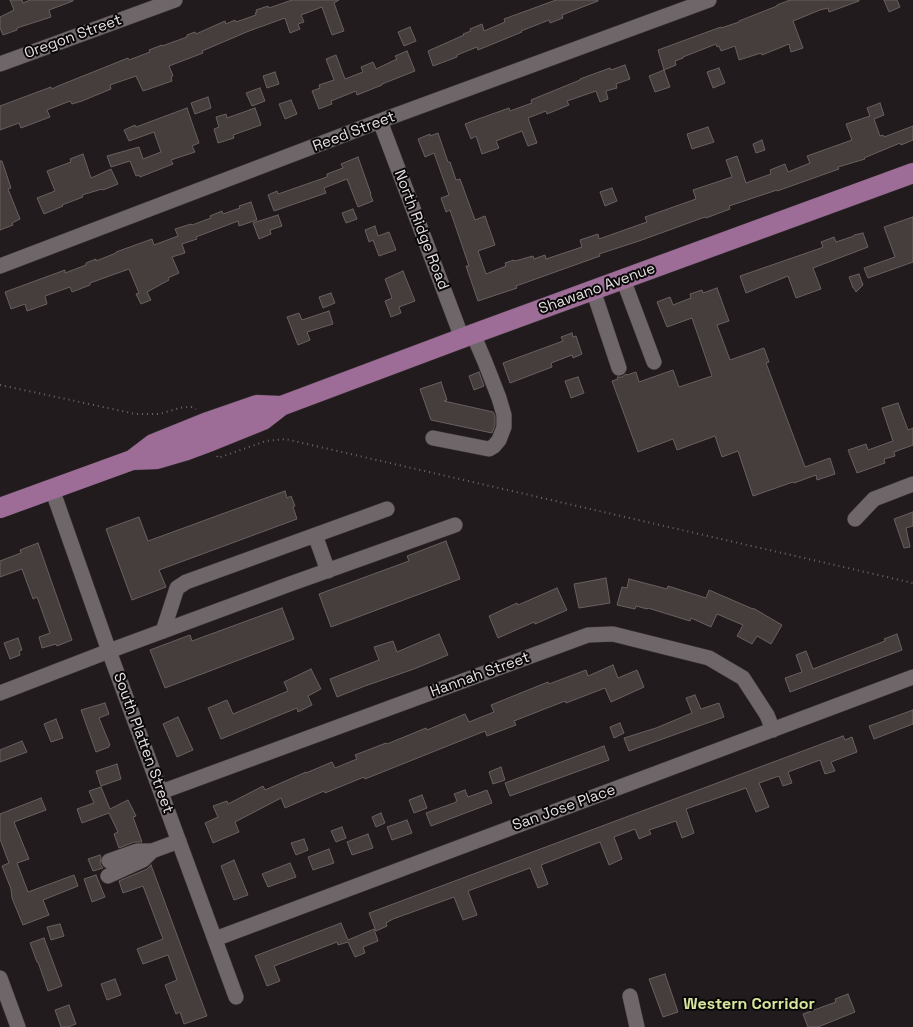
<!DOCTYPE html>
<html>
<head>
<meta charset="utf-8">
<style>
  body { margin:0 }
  canvas { display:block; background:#221b1e }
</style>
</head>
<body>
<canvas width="913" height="1027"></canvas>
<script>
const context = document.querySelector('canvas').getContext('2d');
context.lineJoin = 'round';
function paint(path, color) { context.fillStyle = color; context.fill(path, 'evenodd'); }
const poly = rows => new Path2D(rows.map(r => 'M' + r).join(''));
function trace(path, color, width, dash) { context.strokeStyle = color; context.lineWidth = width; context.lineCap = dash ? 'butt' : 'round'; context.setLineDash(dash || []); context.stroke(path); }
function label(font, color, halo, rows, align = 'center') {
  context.font = font + ' "Space Grotesk",sans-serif'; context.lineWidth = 4; context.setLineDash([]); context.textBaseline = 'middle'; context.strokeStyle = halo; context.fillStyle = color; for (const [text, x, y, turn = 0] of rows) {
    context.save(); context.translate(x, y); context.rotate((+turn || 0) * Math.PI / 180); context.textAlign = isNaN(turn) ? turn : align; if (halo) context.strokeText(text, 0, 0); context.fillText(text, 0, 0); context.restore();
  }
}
const building = poly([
  [10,0,22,0,23,3,30,0,73,0,73,1,49,10,51,17,17,28,17,30,3,35,0,28,0,17,14,10,10,0],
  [292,0,339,0,334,3,344,31,332,35,322,7,301,15,304,22,298,24,300,29,290,33,285,18,249,31,202,51,203,53,169,66,173,76,171,77,172,81,143,91,136,76,110,85,111,89,82,101,72,104,70,101,47,110,50,117,21,128,19,123,0,130,0,106,51,87,52,89,58,86,128,58,129,60,150,52,149,50,162,45,162,46,187,37,187,35,195,32,196,34,225,21,226,24,235,20,236,22,256,15,255,13,257,12,256,10,268,6,269,8,292,0],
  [556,0,598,0,598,1,562,15,563,18,550,23,549,20,521,31,522,32,478,50,477,47,457,55,457,57,433,66,428,51,464,35,463,34,471,31,470,29,482,24,484,31,505,22,504,19,556,0],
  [790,0,859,0,859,1,829,12,828,8,820,10,793,21,803,48,791,52,789,44,762,55,761,53,739,60,735,46,721,51,719,46,717,47,716,44,683,57,683,58,675,61,676,65,664,70,658,50,721,27,721,28,739,22,739,21,777,6,777,5,790,0],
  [884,0,897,0,900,7,889,12,884,0],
  [410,27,416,41,404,46,398,32,410,27],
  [407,51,415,71,382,84,382,85,357,95,356,91,331,101,332,104,319,109,312,91,320,88,319,85,334,80,326,59,336,55,345,79,363,72,361,67,373,62,376,69,397,59,395,56,407,51],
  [625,65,630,79,616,84,617,88,606,91,608,99,600,102,596,91,567,101,569,105,547,114,546,111,528,118,537,143,528,146,522,131,496,141,499,148,482,154,476,136,471,139,465,124,470,122,509,108,510,111,532,103,531,100,580,80,580,79,610,68,611,70,625,65],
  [719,68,725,83,713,88,707,72,719,68],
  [664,70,670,87,655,92,649,76,664,70],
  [275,72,279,84,267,88,263,76,275,72],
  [260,88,265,101,252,106,246,93,260,88],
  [208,97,211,108,195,114,191,103,208,97],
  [291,100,297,114,285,119,279,104,291,100],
  [880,103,884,115,874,119,880,136,883,135,884,137,913,126,913,140,901,145,900,143,864,158,865,159,838,167,839,169,794,185,777,191,777,190,729,206,730,209,706,218,705,217,639,241,599,254,600,256,516,286,517,288,478,301,466,266,469,266,450,210,446,212,441,198,449,195,434,153,425,157,418,139,430,134,430,136,438,133,448,162,450,162,456,180,460,179,475,220,485,216,495,245,478,251,486,274,506,266,505,263,514,260,515,261,533,256,534,259,545,255,546,259,582,247,580,240,598,234,599,239,647,222,645,217,696,199,693,190,732,177,726,160,737,156,746,183,771,174,770,170,785,164,788,172,810,163,807,156,852,140,846,124,870,116,867,108,880,103],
  [187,108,199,143,192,146,195,152,171,160,173,164,140,177,139,175,136,176,130,161,111,167,107,156,139,147,143,159,161,152,154,132,129,141,124,130,135,125,136,127,187,108],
  [255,108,261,125,233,135,234,138,218,143,214,129,219,127,216,117,226,114,227,118,255,108],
  [708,127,714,142,692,149,687,134,708,127],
  [762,140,765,150,756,153,753,144,762,140],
  [83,154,91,178,111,169,118,184,103,190,102,189,82,195,83,197,62,205,63,206,44,214,37,198,55,191,47,171,71,162,70,159,83,154],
  [358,157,371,194,370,194,373,201,358,207,347,179,324,188,326,193,274,211,268,195,277,191,278,194,327,177,327,174,343,168,341,164,358,157],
  [0,161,2,161,11,188,8,189,20,219,12,223,13,225,0,230,0,161],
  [612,188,617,201,605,206,600,192,612,188],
  [251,202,257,220,239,226,238,221,196,237,197,239,182,244,185,253,172,257,179,273,168,278,169,280,147,292,151,300,141,304,136,294,139,293,129,269,90,283,90,285,72,292,70,287,45,296,47,304,27,311,25,304,11,309,5,292,65,270,65,273,86,265,86,263,96,259,96,261,116,253,116,252,152,239,154,245,178,236,175,229,191,224,192,225,211,218,210,216,222,211,223,214,240,208,239,206,251,202],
  [353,209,357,219,346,223,342,213,353,209],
  [278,215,282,226,270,230,271,234,259,239,253,223,278,215],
  [913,217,913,262,868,278,864,268,895,257,884,227,913,217],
  [375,226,378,236,389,232,396,250,379,256,373,240,369,242,365,230,375,226],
  [863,233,868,247,813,268,821,289,796,298,788,276,746,293,740,276,821,248,823,247,821,242,834,237,836,242,854,236,854,235,863,233],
  [403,271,415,301,399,307,401,313,391,317,385,301,392,298,385,279,403,271],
  [859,274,863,285,856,292,854,288,853,288,849,277,859,274],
  [717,288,729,321,717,325,730,360,764,348,769,362,766,363,805,467,830,458,835,474,817,480,816,475,794,483,793,482,753,496,738,451,722,457,715,436,677,450,673,439,638,452,612,381,618,379,617,377,622,377,626,374,627,375,636,372,639,382,673,370,679,387,712,376,692,318,667,327,657,302,670,297,673,305,691,298,690,294,702,290,703,293,717,288],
  [331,293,335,303,323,308,319,297,331,293],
  [329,311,333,324,307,332,310,340,298,345,287,317,299,313,302,320,329,311],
  [572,333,573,337,576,336,582,354,573,358,572,355,551,363,552,367,510,383,503,363,563,341,561,337,572,333],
  [479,372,484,386,474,390,469,376,479,372],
  [578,377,584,393,571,398,565,381,578,377],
  [441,382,447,400,444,401,493,412,495,416,495,425,492,433,431,420,420,389,441,382],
  [898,403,908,430,913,428,913,445,894,452,895,456,884,459,885,463,857,473,848,450,866,444,868,450,893,441,882,408,898,403],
  [285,491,287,498,291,496,295,506,293,507,297,519,159,570,166,587,132,600,106,529,139,517,148,541,285,491],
  [913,512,913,526,906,528,910,547,904,548,894,519,913,512],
  [446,541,460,579,331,627,319,594,409,561,407,556,446,541],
  [38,543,72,640,57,646,56,644,42,648,39,637,50,633,37,597,33,599,22,569,0,577,0,561,21,553,20,550,38,543],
  [606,578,610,603,579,608,574,584,606,578],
  [629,579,667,589,668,586,706,598,709,590,753,609,753,608,782,625,771,644,757,636,752,644,737,636,743,625,717,614,711,627,691,618,690,621,648,608,647,609,636,606,635,609,617,605,622,587,627,588,629,579],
  [557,588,567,610,535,624,534,622,498,638,489,616,517,603,518,605,557,588],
  [282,608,294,639,165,688,150,650,190,635,192,641,282,608],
  [439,634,448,655,414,669,365,686,337,697,330,679,379,660,374,647,393,641,397,652,439,634],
  [897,634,902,650,790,692,785,678,802,672,796,655,806,651,813,669,885,641,884,639,897,634],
  [18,638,22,650,19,651,20,655,10,659,4,643,18,638],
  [613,665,618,678,637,670,644,687,611,702,605,688,566,703,565,701,514,721,516,725,487,736,485,731,365,779,364,777,325,793,324,791,285,808,281,798,235,822,239,832,213,843,205,823,218,817,213,806,227,801,228,804,263,786,265,790,306,772,306,773,332,762,335,768,357,759,355,755,386,743,387,744,426,728,427,730,465,714,469,722,494,712,491,705,548,682,549,684,586,670,588,676,613,665],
  [311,669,321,689,308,696,312,705,298,712,297,708,221,739,208,708,227,700,233,714,288,691,284,682,311,669],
  [695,695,701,709,719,703,724,717,629,751,624,738,656,728,692,713,686,698,695,695],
  [105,703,109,714,99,718,110,745,109,746,109,747,96,752,81,710,105,703],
  [913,710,913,724,874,739,869,726,913,710],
  [178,717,193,750,177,757,163,724,178,717],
  [56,719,63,738,51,742,44,724,56,719],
  [620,723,624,733,614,738,610,727,620,723],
  [843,736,845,740,852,737,857,752,831,762,835,771,825,774,820,760,788,772,792,783,783,786,779,776,759,783,769,807,756,812,746,788,686,809,694,833,682,838,676,821,649,830,651,834,639,839,635,829,614,837,622,859,609,865,600,842,541,865,548,884,538,888,530,868,468,891,477,915,463,920,454,897,393,919,386,923,387,926,376,931,369,913,843,736],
  [22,741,27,752,0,762,0,750,22,741],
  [604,746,609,760,510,796,505,783,604,746],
  [117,764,121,779,101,786,96,771,117,764],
  [501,767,505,780,493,784,489,772,501,767],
  [101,787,110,809,128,800,136,816,133,817,142,842,134,842,119,848,114,834,118,832,109,813,82,823,77,809,94,803,89,791,101,787],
  [465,790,468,797,487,790,492,803,431,826,426,813,454,803,457,801,454,794,465,790],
  [422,795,427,808,414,813,409,800,422,795],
  [41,798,46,810,14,822,29,859,17,863,28,892,74,875,78,886,43,900,49,915,23,925,12,898,11,889,2,866,9,863,0,839,0,814,41,798],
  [381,813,385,823,376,827,372,817,381,813],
  [407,820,412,833,392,840,387,827,407,820],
  [342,827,346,838,336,842,331,831,342,827],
  [368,834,373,848,352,855,347,842,368,834],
  [304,839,308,850,296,855,291,843,304,839],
  [329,849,334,863,313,870,308,857,329,849],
  [100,855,101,857,100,864,103,868,93,871,88,859,100,855],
  [234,860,248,895,234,900,221,866,234,860],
  [290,863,296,877,268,887,262,874,290,863],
  [151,865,207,1016,184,1024,180,1012,176,1014,165,985,177,980,168,955,143,964,137,949,163,939,143,886,123,893,119,881,147,869,151,865],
  [96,875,105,897,92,902,84,879,96,875],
  [341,923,348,940,374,929,378,941,363,947,365,953,355,957,348,942,338,945,337,942,274,966,280,981,267,986,255,956,341,923],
  [60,924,64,936,51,940,47,927,60,924],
  [44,938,62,986,48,991,38,962,37,962,30,943,44,938],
  [665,974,678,1012,663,1017,649,979,665,974],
  [115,979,121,995,107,1000,101,984,115,979],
  [848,994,855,1012,818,1027,808,1027,803,1014,836,1002,835,999,848,994],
  [69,1005,76,1024,68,1027,61,1027,55,1010,69,1005]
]);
const path = poly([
  [0,385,136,414,159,414,180,408,188,407,192,407,196,409],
  [217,456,218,458,266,441,285,439,913,583]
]);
const minor = poly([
  [0,64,175,0],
  [380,121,462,338],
  [0,266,380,121,709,0],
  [623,279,654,362],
  [593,290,619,368],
  [433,438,489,449,494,446,499,440,504,427,504,415,499,398,485,362,473,334],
  [52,489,109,651,236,997],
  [855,519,874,499,913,484],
  [315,535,328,571],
  [163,631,177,588,186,582,387,509],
  [0,693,109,651,290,584,455,525],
  [161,792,588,635,613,634,709,658,743,678,767,715,773,730],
  [109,861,137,851,152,851,179,841],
  [108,876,143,860,152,851],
  [215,939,913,677],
  [0,978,18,1027],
  [630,996,637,1027]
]);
const major = poly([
  [132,460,153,444,205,423,257,405,281,406],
  [0,508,132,460,157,459,184,451,211,441,263,420,281,406,473,334,913,173]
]);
const streetNames = [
  ["Oregon Street",73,37,-20],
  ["Reed Street",354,132,-21],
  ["North Ridge Road",421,230,69],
  ["Shawano Avenue",597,289,-20],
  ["Hannah Street",480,675,-20],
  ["South Platten Street",143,743,70],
  ["San Jose Place",564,808,-20]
];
const neighbourhoodNames = [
  ["Western Corridor",749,1005]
];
paint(building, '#463d3d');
trace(building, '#695f5f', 1);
trace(minor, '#3c3638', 16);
trace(major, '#3c3638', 21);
trace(path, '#6d6769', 2, [1, 4]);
trace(minor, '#6f6669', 15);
trace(major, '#9d6d98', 20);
label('15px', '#e5e0e2', '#0a0708', streetNames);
label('bold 16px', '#d6e79b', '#0a0708', neighbourhoodNames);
</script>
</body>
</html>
